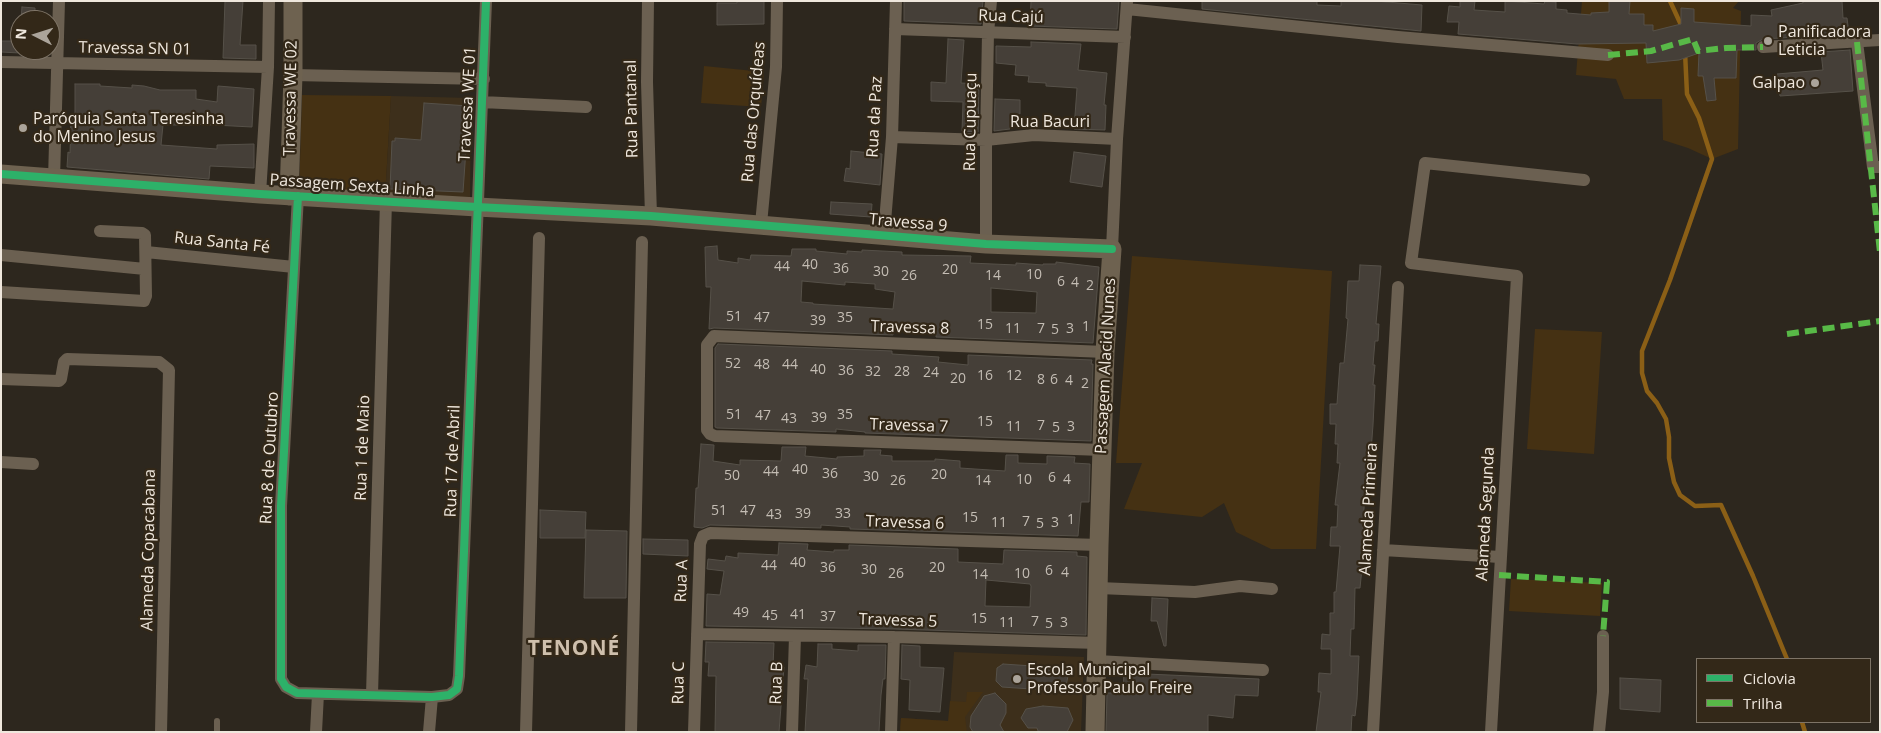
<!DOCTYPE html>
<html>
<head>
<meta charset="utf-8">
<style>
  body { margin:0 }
  #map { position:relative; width:1881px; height:733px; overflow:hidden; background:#2d271e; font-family:"Open Sans",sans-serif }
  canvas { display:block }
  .frame { position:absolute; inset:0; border:2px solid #efe7dd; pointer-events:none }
  .legend { position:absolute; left:1696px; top:658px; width:175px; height:65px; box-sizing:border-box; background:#332818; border:1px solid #7e7467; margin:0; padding:6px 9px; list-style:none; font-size:15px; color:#efe7dd }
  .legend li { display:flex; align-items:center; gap:10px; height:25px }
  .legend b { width:25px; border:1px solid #7e7467 }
  .north { position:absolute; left:10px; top:10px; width:50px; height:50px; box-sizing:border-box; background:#332818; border:1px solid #7e7467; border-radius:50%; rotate:275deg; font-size:14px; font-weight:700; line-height:20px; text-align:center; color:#efe7dd }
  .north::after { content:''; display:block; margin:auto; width:18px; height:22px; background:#aba49a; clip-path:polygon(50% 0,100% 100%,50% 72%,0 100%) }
</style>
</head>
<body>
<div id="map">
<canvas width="1881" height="733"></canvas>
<div class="frame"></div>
<ul class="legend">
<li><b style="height:6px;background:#2db169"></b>Ciclovia</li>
<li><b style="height:6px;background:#58b947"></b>Trilha</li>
</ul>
<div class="north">N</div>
</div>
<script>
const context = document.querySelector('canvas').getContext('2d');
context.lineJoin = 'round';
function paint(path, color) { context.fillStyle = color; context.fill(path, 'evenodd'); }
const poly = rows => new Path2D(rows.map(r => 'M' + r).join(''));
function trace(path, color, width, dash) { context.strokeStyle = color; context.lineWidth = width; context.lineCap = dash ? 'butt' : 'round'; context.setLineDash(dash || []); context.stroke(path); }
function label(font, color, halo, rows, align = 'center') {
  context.font = font + ' "Open Sans",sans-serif'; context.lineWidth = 4.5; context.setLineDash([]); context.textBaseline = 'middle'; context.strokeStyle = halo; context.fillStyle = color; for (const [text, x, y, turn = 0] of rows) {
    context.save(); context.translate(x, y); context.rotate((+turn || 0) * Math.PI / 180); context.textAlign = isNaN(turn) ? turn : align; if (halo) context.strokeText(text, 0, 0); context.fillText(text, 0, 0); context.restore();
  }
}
const built = poly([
  [391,96,471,98,470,204,385,198],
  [954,652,1084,657,1081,732,900,732,901,718,949,721]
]);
const green = poly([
  [1582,1,1739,1,1733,8,1741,11,1738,149,1712,159,1688,148,1663,140,1662,99,1624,99,1616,79,1576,75],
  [704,66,764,72,761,107,701,103],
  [302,95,391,96,385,198,299,195],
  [1132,256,1332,271,1316,549,1271,549,1236,532,1224,503,1202,517,1124,509,1142,463,1116,463],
  [1535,329,1602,332,1594,454,1527,449],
  [1511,579,1602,583,1600,616,1509,611],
  [967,692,983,692,965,717,967,732,900,732,901,718,948,721,950,701,966,702]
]);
const stream = poly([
  [1670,1,1682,27],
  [1685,52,1687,94,1699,118,1712,159,1670,280,1642,351,1642,373,1647,391,1657,403,1666,419,1669,437,1669,458,1674,482,1680,495,1695,506,1721,505,1753,576,1787,659],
  [1802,722,1805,732]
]);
const building = poly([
  [225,1,243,1,240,45,256,45,256,59,223,58,225,1],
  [737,1,764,1,764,24,717,25,717,3,737,3,737,1],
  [904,1,983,1,981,24,904,21,904,1],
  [1031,1,1119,1,1117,29,1030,26,1031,1],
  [1202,1,1317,1,1317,5,1341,6,1341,1,1375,1,1422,5,1421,31,1202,9,1202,1],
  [1460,1,1475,1,1474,10,1505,12,1505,1,1544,4,1545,1,1556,2,1556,9,1567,10,1567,13,1591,15,1591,13,1609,12,1609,1,1630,1,1629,14,1644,14,1644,25,1653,25,1653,31,1681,24,1681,8,1694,9,1694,22,1751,26,1751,15,1772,16,1771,10,1803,3,1803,1,1842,1,1843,18,1847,18,1849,34,1763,39,1756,43,1756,50,1737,50,1736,78,1714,78,1716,100,1707,101,1703,76,1698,76,1699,53,1679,60,1647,63,1646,43,1577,44,1458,34,1459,22,1447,22,1449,6,1460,7,1460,1],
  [22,7,35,8,35,20,21,20,22,7],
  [948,39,964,40,961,83,979,84,978,132,962,131,963,102,931,101,931,82,946,83,948,39],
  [1,41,20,41,20,53,1,52,1,41],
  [1031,42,1081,44,1078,70,1107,73,1104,105,1106,105,1105,130,1074,129,1077,88,1046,86,1046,83,1028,82,1029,76,1015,75,1016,65,996,63,996,46,1031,47,1031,42],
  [1850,50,1853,91,1780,96,1777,74,1823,70,1821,52,1850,50],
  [75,84,100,84,100,86,132,88,132,85,144,86,160,90,196,90,196,99,217,102,218,86,254,89,252,127,195,124,195,125,163,125,161,145,217,149,217,145,254,144,254,168,210,166,209,179,67,167,68,152,70,153,71,119,75,119,75,84],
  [995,99,1020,100,1020,114,1011,113,1010,129,994,131,995,99],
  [424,103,469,106,463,192,390,189,392,141,395,141,395,138,421,140,424,103],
  [851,151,882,154,880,185,844,181,846,168,850,169,851,151],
  [1074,152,1106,156,1102,187,1070,182,1074,152],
  [831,202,872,204,871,217,830,214,831,202],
  [717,246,718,260,738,263,738,258,750,260,751,255,791,256,792,249,816,249,816,251,847,254,847,251,862,252,862,250,902,252,902,255,971,256,970,263,1016,265,1016,263,1043,265,1043,264,1056,264,1056,262,1099,267,1093,343,936,337,936,328,893,325,893,335,714,328,709,329,711,287,706,287,705,247,717,246],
  [802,281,845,285,845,282,875,284,875,289,895,292,893,309,813,304,813,303,801,302,802,281],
  [991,288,1037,292,1036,313,991,312,991,288],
  [1360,265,1381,266,1376,324,1379,324,1378,341,1375,341,1373,365,1375,365,1373,385,1375,385,1373,425,1370,465,1368,465,1365,488,1363,529,1367,529,1366,548,1364,548,1360,588,1355,588,1354,629,1351,629,1350,656,1359,656,1357,699,1355,716,1352,715,1351,732,1316,732,1321,692,1318,692,1319,673,1331,674,1331,649,1321,649,1322,634,1330,635,1330,613,1334,613,1334,592,1336,592,1340,546,1330,546,1331,527,1337,527,1338,505,1335,505,1340,463,1337,463,1338,444,1335,444,1336,424,1330,424,1330,404,1337,404,1340,363,1344,363,1348,319,1346,318,1348,281,1359,281,1360,265],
  [718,344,892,351,892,354,939,357,938,362,968,365,968,355,1092,360,1091,364,1093,364,1091,441,865,433,865,432,836,429,836,432,717,428,715,427,715,348,718,344],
  [701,444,714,445,713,461,740,465,740,460,781,461,782,447,806,447,805,456,837,459,837,457,864,456,864,450,881,450,880,455,892,456,892,461,935,461,935,459,960,461,960,468,1005,471,1006,455,1018,455,1018,463,1047,464,1047,456,1075,457,1074,463,1090,464,1089,502,1081,502,1078,536,850,529,850,527,821,525,821,528,710,525,702,528,694,527,696,488,698,488,701,444],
  [540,510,586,512,585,538,540,538,540,510],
  [586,530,627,531,626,598,584,598,586,530],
  [643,539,688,540,688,556,643,554,643,539],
  [779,543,808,544,807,550,834,552,834,550,849,550,849,545,958,549,958,562,1003,564,1004,550,1077,552,1077,556,1087,557,1086,635,894,629,706,626,707,594,720,595,724,571,707,569,708,559,725,561,726,556,738,558,738,553,778,555,779,543],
  [986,580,1030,584,1031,586,1030,607,985,606,986,580],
  [1152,598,1168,599,1166,646,1164,646,1157,621,1151,621,1152,598],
  [706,642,774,643,773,666,784,667,779,732,715,732,716,676,708,676,709,662,705,662,706,642],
  [818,644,832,644,832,649,858,651,858,645,886,645,885,679,883,679,881,695,879,732,805,732,808,679,804,679,806,665,817,667,818,644],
  [902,645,920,646,920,667,944,668,940,712,909,710,910,680,901,679,902,645],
  [1003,664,1062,668,1068,676,1066,686,1060,691,1002,687,996,681,997,668,1003,664],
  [1124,673,1259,679,1258,696,1235,695,1233,718,1208,715,1208,732,1106,732,1107,693,1123,693,1124,673],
  [1620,678,1661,680,1660,712,1620,709,1620,678],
  [995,693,1006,704,1006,713,1000,725,1004,732,973,732,970,727,971,716,984,696,995,693],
  [1043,706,1068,708,1073,720,1067,732,1045,732,1038,731,1037,728,1028,728,1021,718,1026,709,1043,706]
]);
const lane = poly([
  [217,732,217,721]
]);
const street = poly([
  [648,1,647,82,651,216],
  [1127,9,1398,37,1608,55],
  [895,29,1125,37],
  [1857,42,1873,167,1880,167],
  [1763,47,1880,40],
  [1,62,268,67],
  [293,75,484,79],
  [482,102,586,107],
  [892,137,986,140,1034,135,1117,139],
  [54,179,59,1],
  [260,194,268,67,269,1],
  [298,196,281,506,281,679,286,687,297,693,432,697,449,695,457,689,459,676,486,1],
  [761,224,776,67,777,1],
  [884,234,892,137,896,1],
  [986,244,986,140,988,33,991,1],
  [1112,249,1117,139,1127,2],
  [146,252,294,267],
  [1,255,145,269],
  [1,292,144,301,146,296,145,235,142,233,100,231],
  [1,379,59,381,61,379,64,362,67,359,159,362,169,370,161,732],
  [1102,450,715,436,710,434,707,430,707,345,714,336,1105,352],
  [1,462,33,464],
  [1383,550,1500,557],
  [1099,588,1195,592,1240,586,1272,589],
  [697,634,894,637,1098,643],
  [1097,661,1263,670],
  [372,695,386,201],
  [316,732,318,694],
  [429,732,432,697],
  [526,732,539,238],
  [631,732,642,242],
  [694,732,700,544,703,536,710,533,1099,545],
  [792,732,795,636],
  [891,732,894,637],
  [1373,732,1398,287],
  [1491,732,1517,276,1411,263,1425,163,1584,180],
  [1599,732,1603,692,1603,636]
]);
const secondary = poly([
  [1,174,260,194,477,207,651,216,986,244,1112,249,1105,352,1099,545,1095,732],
  [289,196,293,75,293,1]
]);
const quiet = poly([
  [1857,42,1880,252],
  [1608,55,1651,51,1693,39,1698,51,1726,48,1763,47],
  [1787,334,1880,321],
  [1499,575,1607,582,1603,636]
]);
const cycleway = poly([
  [1,174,260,194,477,207,651,216,986,244,1112,249],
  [298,196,281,506,281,679,286,687,297,693,432,697,449,695,457,689,459,676,486,1]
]);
const markers = [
  [1768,41,5,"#aba49a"],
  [1815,83,5,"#aba49a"],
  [23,128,5,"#aba49a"],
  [1017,679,5,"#aba49a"]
];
const numberNames = [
  ["40",810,265],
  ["44",782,267],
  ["36",841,269],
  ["20",950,270],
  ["30",881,272],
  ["10",1034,275],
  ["26",909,276],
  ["14",993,276],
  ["6",1061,282],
  ["4",1075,283],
  ["2",1090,286],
  ["51",734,317],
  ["47",762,318],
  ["35",845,318],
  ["39",818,321],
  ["15",985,325],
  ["1",1086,327],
  ["11",1013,329],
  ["7",1041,329],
  ["3",1070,329],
  ["5",1055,330],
  ["52",733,364],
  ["48",762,365],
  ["44",790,365],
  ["40",818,370],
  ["36",846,371],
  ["32",873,372],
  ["28",902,372],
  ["24",931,373],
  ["16",985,376],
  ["12",1014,376],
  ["20",958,379],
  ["8",1041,380],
  ["6",1054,380],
  ["4",1069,381],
  ["2",1085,384],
  ["51",734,415],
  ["35",845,415],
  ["47",763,416],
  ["39",819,418],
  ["43",789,419],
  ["15",985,422],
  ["7",1041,426],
  ["11",1014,427],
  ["3",1071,427],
  ["5",1056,428],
  ["40",800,470],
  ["44",771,472],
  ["36",830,474],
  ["20",939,475],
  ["50",732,476],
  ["30",871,477],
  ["6",1052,478],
  ["10",1024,480],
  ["4",1067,480],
  ["26",898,481],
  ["14",983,481],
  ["51",719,511],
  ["47",748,511],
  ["39",803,514],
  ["33",843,514],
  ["43",774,515],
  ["15",970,518],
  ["1",1071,520],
  ["7",1026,522],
  ["11",999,523],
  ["3",1055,523],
  ["5",1040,524],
  ["40",798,563],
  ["44",769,566],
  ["36",828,568],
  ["20",937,568],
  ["30",869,570],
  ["6",1049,571],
  ["4",1065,573],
  ["26",896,574],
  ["10",1022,574],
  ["14",980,575],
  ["49",741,613],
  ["41",798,615],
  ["45",770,616],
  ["37",828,617],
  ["15",979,619],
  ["7",1035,622],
  ["11",1007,623],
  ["3",1064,623],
  ["5",1049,624]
];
const streetNames = [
  ["Rua Cajú",1011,17,2],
  ["Travessa SN 01",135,49,1],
  ["Travessa WE 02",291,98,-89],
  ["Travessa WE 01",468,104,-87],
  ["Rua Pantanal",632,109,-91],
  ["Rua das Orquídeas",754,112,-85],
  ["Rua da Paz",875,117,-87],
  ["Rua Cupuaçu",971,122,-89],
  ["Rua Bacuri",1050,122],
  ["Passagem Sexta Linha",352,186,4],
  ["Travessa 9",908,223,5],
  ["Rua Santa Fé",222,243,6],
  ["Travessa 8",910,328,2],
  ["Passagem Alacid Nunes",1106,366,-87],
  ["Travessa 7",909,426,2],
  ["Rua 1 de Maio",363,448,-88],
  ["Rua 8 de Outubro",270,458,-87],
  ["Rua 17 de Abril",453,461,-88],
  ["Alameda Primeira",1369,509,-87],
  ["Alameda Segunda",1486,514,-87],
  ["Travessa 6",905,523,2],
  ["Alameda Copacabana",149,550,-89],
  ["Rua A",682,581,-88],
  ["Travessa 5",898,621,2],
  ["Rua C",679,683,-89],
  ["Rua B",777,683,-88]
];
const poiNames = [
  ["Panificadora",1778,32],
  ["Leticia",1778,50],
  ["Galpao",1805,83,"right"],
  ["Paróquia Santa Teresinha",33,119],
  ["do Menino Jesus",33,137],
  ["Escola Municipal",1027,670],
  ["Professor Paulo Freire",1027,688]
];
const districtNames = [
  ["TENONÉ",574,649]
];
paint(built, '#3d2f1b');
paint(green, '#453113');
trace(stream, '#8b5f16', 4.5);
paint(building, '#453f38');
trace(building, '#565149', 1);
trace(lane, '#6b6051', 6);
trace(street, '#6b6051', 12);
trace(secondary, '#6e6250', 19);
trace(quiet, '#58b947', 6, [12, 6]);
trace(cycleway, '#2db169', 8);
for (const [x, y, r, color] of markers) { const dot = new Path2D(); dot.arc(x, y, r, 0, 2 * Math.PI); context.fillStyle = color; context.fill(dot); trace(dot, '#332818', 2); }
label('14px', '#c4bdb4', null, numberNames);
label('16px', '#efe7dd', '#332818', streetNames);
label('16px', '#efe7dd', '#332818', poiNames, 'left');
context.letterSpacing = '1px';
label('bold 21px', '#cebfac', '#332818', districtNames);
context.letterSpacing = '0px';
</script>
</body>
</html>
